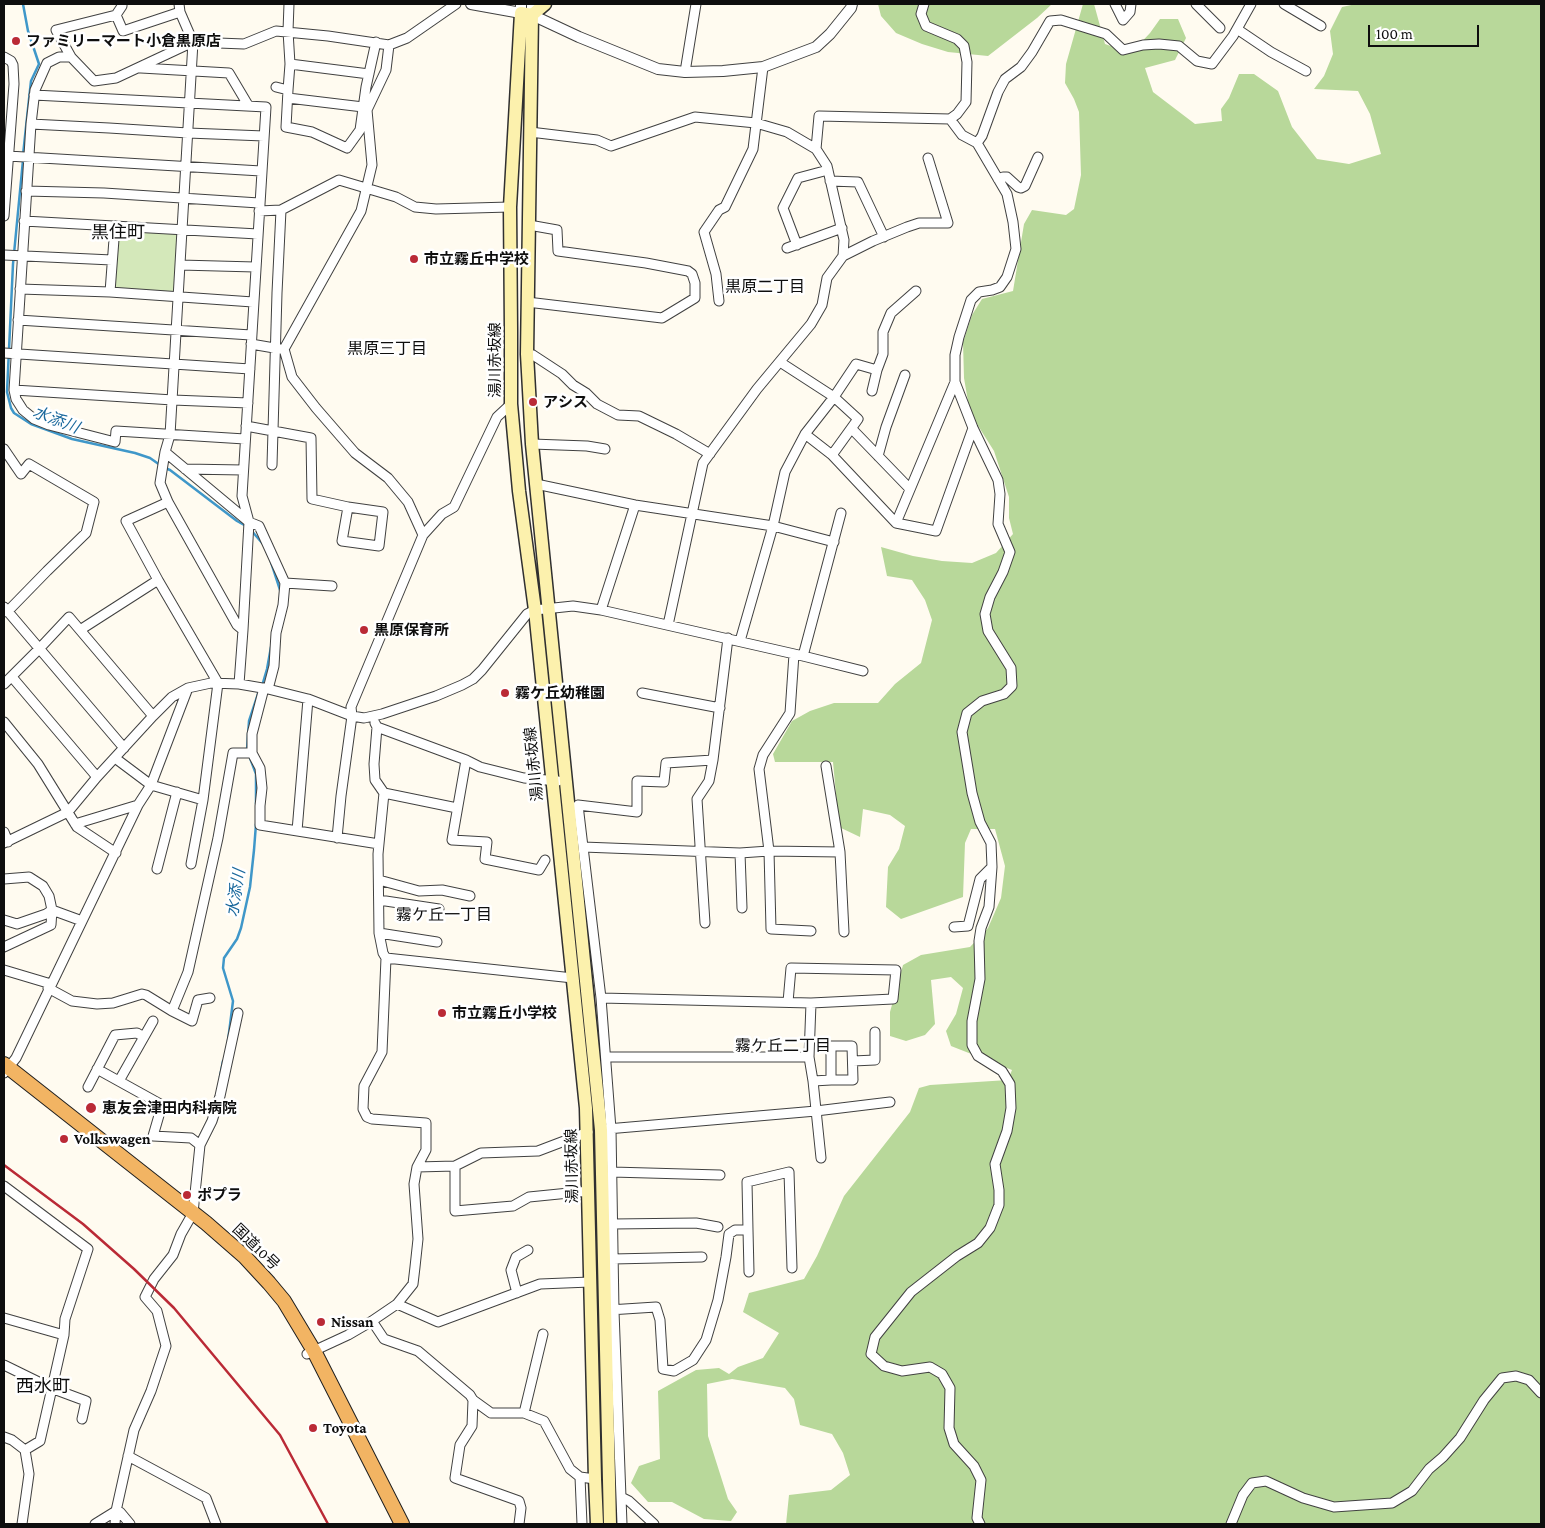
<!DOCTYPE html>
<html>
<head>
<meta charset="utf-8">
<style>
  body { margin:0 }
  #map { position:relative; width:1545px; height:1528px; overflow:hidden; background:#fffbf0; font-family:"Crimson Pro",serif }
  canvas { display:block }
  .frame { position:absolute; inset:0; border:5px solid #0e0e0e; pointer-events:none }
  .scale { position:absolute; left:1368px; top:25px; width:111px; height:22px; box-sizing:border-box; border:2px solid #0e0e0e; border-top:0; padding-left:6px; font-size:15px; line-height:18px; white-space:nowrap; color:#0e0e0e; -webkit-text-stroke:4px #fff; paint-order:stroke }
</style>
</head>
<body>
<div id="map">
<canvas width="1545" height="1528"></canvas>
<div class="frame"></div>
<div class="scale">100 m</div>
</div>
<script>
const context = document.querySelector('canvas').getContext('2d');
context.lineJoin = 'round';
function paint(path, color) { context.fillStyle = color; context.fill(path, 'evenodd'); }
const poly = rows => new Path2D(rows.map(r => 'M' + r).join(''));
function trace(path, color, width, dash) { context.strokeStyle = color; context.lineWidth = width; context.lineCap = dash ? 'butt' : 'round'; context.setLineDash(dash || []); context.stroke(path); }
function label(font, color, halo, rows, align = 'center') {
  context.font = font + ' "Crimson Pro","Noto Sans JP",serif'; context.lineWidth = 5; context.setLineDash([]); context.textBaseline = 'middle'; context.strokeStyle = halo; context.fillStyle = color; for (const [text, x, y, turn = 0] of rows) {
    context.save(); context.translate(x, y); context.rotate((+turn || 0) * Math.PI / 180); context.textAlign = isNaN(turn) ? turn : align; if (halo) context.strokeText(text, 0, 0); context.fillText(text, 0, 0); context.restore();
  }
}
const green = poly([
  [117,230,178,233,176,295,113,290]
]);
const forest = poly([
  [878,4,1052,4,1037,18,988,56,948,52,922,44,896,33,881,16],
  [1083,4,1094,4,1105,44,1131,53,1150,33,1160,19,1178,19,1186,38,1175,60,1145,68,1153,92,1195,124,1222,121,1221,109,1229,98,1239,74,1254,74,1278,91,1292,127,1317,159,1349,164,1381,154,1370,114,1358,91,1314,89,1324,76,1333,54,1330,31,1342,7,1356,4,1541,4,1541,1524,786,1524,789,1495,831,1490,850,1475,843,1453,832,1434,800,1425,794,1399,785,1388,732,1379,707,1384,708,1436,728,1499,737,1512,731,1521,704,1519,672,1502,648,1502,631,1483,639,1466,660,1459,658,1391,696,1370,719,1368,729,1374,738,1367,763,1358,779,1333,743,1312,749,1293,804,1279,817,1256,844,1196,910,1112,919,1088,930,1085,1008,1080,1012,1070,951,1046,946,1031,956,1014,963,988,951,977,931,980,935,1024,925,1035,906,1041,890,1036,890,1012,903,965,921,955,970,947,988,928,1001,898,1005,866,995,829,971,829,965,843,963,897,901,919,886,907,888,867,899,849,905,826,890,815,863,809,860,837,839,827,833,762,775,762,773,754,792,721,810,711,834,703,878,703,895,684,921,663,932,620,925,600,912,580,887,576,881,547,913,556,942,561,972,563,996,553,1013,534,1009,518,1009,497,994,451,970,413,964,378,963,342,972,315,982,299,1013,291,1024,224,1032,210,1066,215,1074,209,1081,175,1079,112,1074,99,1065,83,1066,64]
]);
const stream = poly([
  [23,4,28,31,39,64,31,81,23,155],
  [23,160,13,264,7,392,11,408,14,413,31,424,72,439,135,453,150,458,160,465],
  [165,468,170,470,237,521,246,526],
  [250,529,263,544],
  [271,562,281,593],
  [262,686,267,669,271,647],
  [247,750,249,721,259,691],
  [250,758,256,774,256,804],
  [228,1041,233,1001,223,968,224,958,237,939,241,928,250,887,254,850,256,824],
  [220,1077,223,1061]
]);
const minor = poly([
  [179,4,180,12,193,42,170,435,165,452,160,483,168,502,237,625,243,630],
  [1115,4,1123,20,1130,12,1131,4],
  [1196,4,1220,28],
  [1284,4,1321,26],
  [116,15,122,6,122,4],
  [1237,29,1271,52,1306,71],
  [389,45,386,70,367,110,372,165,361,211,284,349,292,377,316,408,355,453,388,478,408,502,423,535],
  [4,57,11,61,13,65,14,84,4,216],
  [71,57,56,30,116,15,123,31,180,12],
  [290,64,369,74],
  [141,68,229,73,248,105],
  [685,72,696,4],
  [276,87,288,90,290,64,288,31,289,4],
  [288,90,286,127,312,132,347,148,360,130,366,87,376,42],
  [34,95,266,107,242,496,249,522,243,630,239,684],
  [288,98,363,107],
  [950,119,962,135,977,143,1007,194,1013,222,1016,249,1007,277,1000,287,992,290,979,292,971,300,959,337,955,355,955,382,973,428,998,480,1000,494,998,524,1010,552,1003,572,990,597,985,614,988,631,1011,668,1012,686,1004,694,982,701,967,713,962,732,972,793,980,822,991,843,992,867,989,907,981,928,979,941,980,979,972,1021,972,1045,978,1056,1002,1071,1010,1084,1011,1108,1007,1131,995,1164,999,1190,999,1205,990,1228,978,1243,957,1256,911,1292,875,1337,871,1354,884,1366,902,1371,930,1367,942,1374,950,1388,949,1428,954,1444,974,1466,981,1480,977,1518,980,1524],
  [31,124,109,128,188,133,264,136],
  [530,132,597,140,611,146,695,117,756,123,787,132,816,149,827,166,844,240,843,256,827,278,822,305,811,324,757,389,703,463,668,625],
  [977,143,982,136,998,92,1005,79,1021,67,1032,52,1050,21,1061,20,1106,34,1123,50,1143,45,1159,44,1179,46,1197,61,1212,64,1233,36,1251,4],
  [816,149,819,116,950,119,957,114,966,102,967,62,964,46,957,39,926,26,921,14,924,4],
  [8,156,261,171],
  [998,179,1003,177,1007,177,1018,187,1021,188,1025,186,1038,157],
  [830,181,858,182,884,237],
  [26,191,104,193,259,203],
  [259,211,281,210,339,180,396,197,415,207,436,209,510,207],
  [24,221,258,234],
  [115,226,110,292,253,302],
  [797,245,783,208,798,178,828,170],
  [787,248,842,228],
  [4,255,112,260],
  [843,256,873,241,907,227,919,223,948,223,928,158],
  [180,265,255,267],
  [20,289,110,292],
  [719,301,716,274,704,232,719,210,725,207,753,149,763,67],
  [527,302,662,318,695,298,695,283,692,274,688,271,646,263,558,251,557,230,529,225],
  [18,320,251,335],
  [251,344,280,349],
  [4,353,250,369],
  [527,354,533,355,562,374,573,385,586,393,597,404,618,415,639,416,676,434,710,454],
  [780,362,834,397,858,419,832,455],
  [14,390,16,399,23,410,34,419,49,425,115,442,116,431,245,439],
  [872,391,877,370],
  [248,403,173,400,14,390,31,124,35,90,47,63,59,57,71,57,94,81,116,78,193,42,244,44,276,31,328,36,389,45,407,38,456,4],
  [246,426,311,438,312,499,348,507,342,541,379,546,383,512,348,507],
  [852,429,910,489],
  [805,434,832,455,896,523,936,531,973,428],
  [532,444,587,446,605,449],
  [4,449,21,474,29,464,94,502,86,533,47,571,7,612],
  [165,452,249,522,259,526,285,583,332,586],
  [878,456,886,427,905,375],
  [272,465,277,293,281,210],
  [185,469,243,470],
  [536,484,635,505,773,526,834,542],
  [896,523,955,382],
  [4,607,124,748],
  [601,610,635,505],
  [80,630,158,580,126,521,168,502],
  [740,641,773,526,785,472,805,434,834,397,856,364,877,370,883,354,883,332,891,313,916,291],
  [794,654,790,713,763,755,759,769,769,851,771,929,811,931],
  [803,656,841,513],
  [12,677,97,777],
  [4,684,39,649,69,617,153,716],
  [268,689,274,666,276,633,283,605,285,583],
  [642,693,720,708],
  [4,722,38,764,77,827,116,853],
  [375,723,377,727,466,760,480,767,524,778,558,781],
  [252,753,260,768,262,788,260,806,260,825,379,844],
  [115,758,151,785,203,800,218,683,158,580],
  [466,760,452,840,487,842,485,859,539,870,545,860],
  [826,766,840,852,844,932],
  [384,793,457,808],
  [75,824,138,805],
  [297,831,308,699],
  [4,832,8,842],
  [337,838,341,796,352,716,351,707,423,535,442,514,454,507,497,417,511,404],
  [4,843,68,812,97,777,153,716,172,697,188,688,211,683,239,684,268,689,308,699,352,716,364,718,382,714,436,696,462,685,473,679,482,670,527,614,535,610,573,606,601,610,803,656,863,671],
  [583,847,740,853,769,851,840,852],
  [740,853,742,908],
  [191,864,203,800],
  [157,869,177,792],
  [4,879,29,877,43,886,49,896,52,910,51,925,4,947],
  [379,880,419,891,442,890,470,896],
  [379,900,439,909],
  [52,910,82,921],
  [4,920,17,924,46,914,52,910],
  [705,923,697,799,709,781,713,760,728,638],
  [954,927,968,926,980,879,992,867],
  [379,933,437,942],
  [386,958,573,978],
  [4,970,51,984],
  [48,988,72,1001,97,1004,113,1003,142,994,146,995,172,1011,192,1021,198,1000,210,998],
  [601,998,811,1003,809,1057,813,1081,821,1158],
  [788,1002,791,968,896,970,893,999,811,1003],
  [172,1011,188,972,218,838,233,753,252,753,252,734,264,688],
  [606,1057,809,1057],
  [853,1061,875,1060,875,1032],
  [97,1069,162,1105,153,1136,191,1138,200,1145],
  [4,1073,16,1058,138,805,151,785,188,688],
  [119,1081,153,1021],
  [813,1081,831,1080,831,1046,852,1046,853,1080,831,1080],
  [88,1087,115,1035,137,1033,144,1037],
  [607,1129,816,1111,890,1102],
  [455,1166,455,1211,513,1206,529,1197,589,1191],
  [417,1167,455,1166,481,1153,538,1151,588,1132],
  [612,1172,720,1175],
  [4,1186,88,1249,65,1319,64,1335,40,1441,25,1450,29,1474,22,1524],
  [613,1224,696,1223,718,1227],
  [748,1230,749,1272],
  [613,1259,702,1257],
  [517,1293,511,1270,516,1257,528,1250],
  [397,1304,438,1322,540,1284,590,1282],
  [609,1310,656,1307,660,1320,663,1369,674,1371,693,1360,706,1340,718,1300,726,1257,729,1234,735,1230,748,1230,747,1182,789,1172,792,1268],
  [4,1318,64,1335],
  [372,1321,384,1339,418,1351,470,1395,473,1400,491,1413,524,1413,544,1421,570,1469,580,1477,595,1479],
  [307,1354,348,1335,372,1321,397,1304,413,1284,415,1267,418,1239,414,1184,417,1167,426,1150,426,1123,372,1119,367,1117,363,1109,364,1086,382,1052,386,958,383,953,379,933,378,854,384,793,375,780,374,764,377,727],
  [4,1365,51,1388,86,1401,82,1419],
  [473,1400,472,1426,460,1445,455,1478,519,1501,521,1508,519,1524],
  [524,1413,543,1334],
  [4,1437,12,1440,25,1450],
  [128,1456,206,1498,216,1524],
  [580,1477,582,1524],
  [621,1497,629,1501,654,1524],
  [116,1511,120,1512,130,1524],
  [95,1524,116,1511],
  [115,1524,116,1511,134,1430,151,1391,166,1346,157,1311,145,1297,154,1279,173,1255,181,1234,193,1213,200,1145,212,1121,220,1096,238,1013],
  [622,1524,614,1311,611,1129,601,998,578,805,637,812,637,781,664,782,666,763,713,760],
  [1231,1524,1243,1495,1252,1483,1266,1481,1303,1498,1334,1507,1392,1503,1412,1491,1429,1469,1443,1457,1460,1438,1484,1400,1502,1378,1516,1376,1529,1380,1541,1393]
]);
const tertiary = poly([
  [471,4,521,13,521,4],
  [532,4,532,15,579,37,658,69,685,72,723,71,763,67,816,47,830,34,851,8,852,4]
]);
const secondary = poly([
  [545,4,532,15,527,354,532,444,601,1130,610,1524],
  [532,15,521,13,510,207,511,330,511,404,519,491,535,610,586,1108,595,1479,597,1524]
]);
const trunk = poly([
  [4,1064,206,1223,245,1257,269,1283,284,1301,314,1351,402,1524]
]);
const rail = poly([
  [4,1165,83,1224,134,1269,174,1308,280,1435,328,1524]
]);
const markers = [
  [16,41,5,"#ba2a36"],
  [414,259,5,"#ba2a36"],
  [533,402,5,"#ba2a36"],
  [364,630,5,"#ba2a36"],
  [505,693,5,"#ba2a36"],
  [442,1013,5,"#ba2a36"],
  [91,1108,6,"#ba2a36"],
  [64,1139,5,"#ba2a36"],
  [187,1195,5,"#ba2a36"],
  [321,1322,5,"#ba2a36"],
  [313,1428,5,"#ba2a36"]
];
const poiNames = [
  ["ファミリーマート小倉黒原店",26,41],
  ["市立霧丘中学校",424,259],
  ["アシス",543,402],
  ["黒原保育所",374,630],
  ["霧ケ丘幼稚園",515,693],
  ["市立霧丘小学校",452,1013],
  ["恵友会津田内科病院",102,1108],
  ["Volkswagen",74,1139],
  ["ポプラ",197,1195],
  ["Nissan",331,1322],
  ["Toyota",323,1428]
];
const streetNames = [
  ["湯川赤坂線",495,360,-90],
  ["湯川赤坂線",534,764,-96],
  ["湯川赤坂線",572,1166,-91],
  ["国道10号",256,1247,44]
];
const neighbourhoodNames = [
  ["黒原二丁目",765,287],
  ["黒原三丁目",387,349],
  ["霧ケ丘一丁目",444,915],
  ["霧ケ丘二丁目",783,1046]
];
const waterNames = [
  ["水添川",56,420,21],
  ["水添川",236,893,-81]
];
const quarterNames = [
  ["黒住町",118,232],
  ["西水町",43,1386]
];
paint(green, '#d4e8ba');
paint(forest, '#b8d89a');
trace(stream, '#3f97c9', 2.5);
trace(minor, '#414141', 11);
trace(tertiary, '#414141', 12);
trace(secondary, '#303030', 15);
trace(trunk, '#1f1f1f', 16);
trace(minor, '#fff', 9);
trace(tertiary, '#fff', 10);
trace(secondary, '#fcf1ad', 12);
trace(trunk, '#f2b463', 14);
trace(rail, '#ba2a36', 2.5);
for (const [x, y, r, color] of markers) { const dot = new Path2D(); dot.arc(x, y, r, 0, 2 * Math.PI); context.fillStyle = color; context.fill(dot); trace(dot, '#fff', 2); }
label('bold 15px', '#0e0e0e', '#fff', poiNames, 'left');
label('15px', '#0e0e0e', '#fff', streetNames);
label('16px', '#0e0e0e', '#fff', neighbourhoodNames);
label('italic 16px', '#1b699d', '#fff', waterNames);
label('18px', '#0e0e0e', '#fff', quarterNames);
</script>
</body>
</html>
